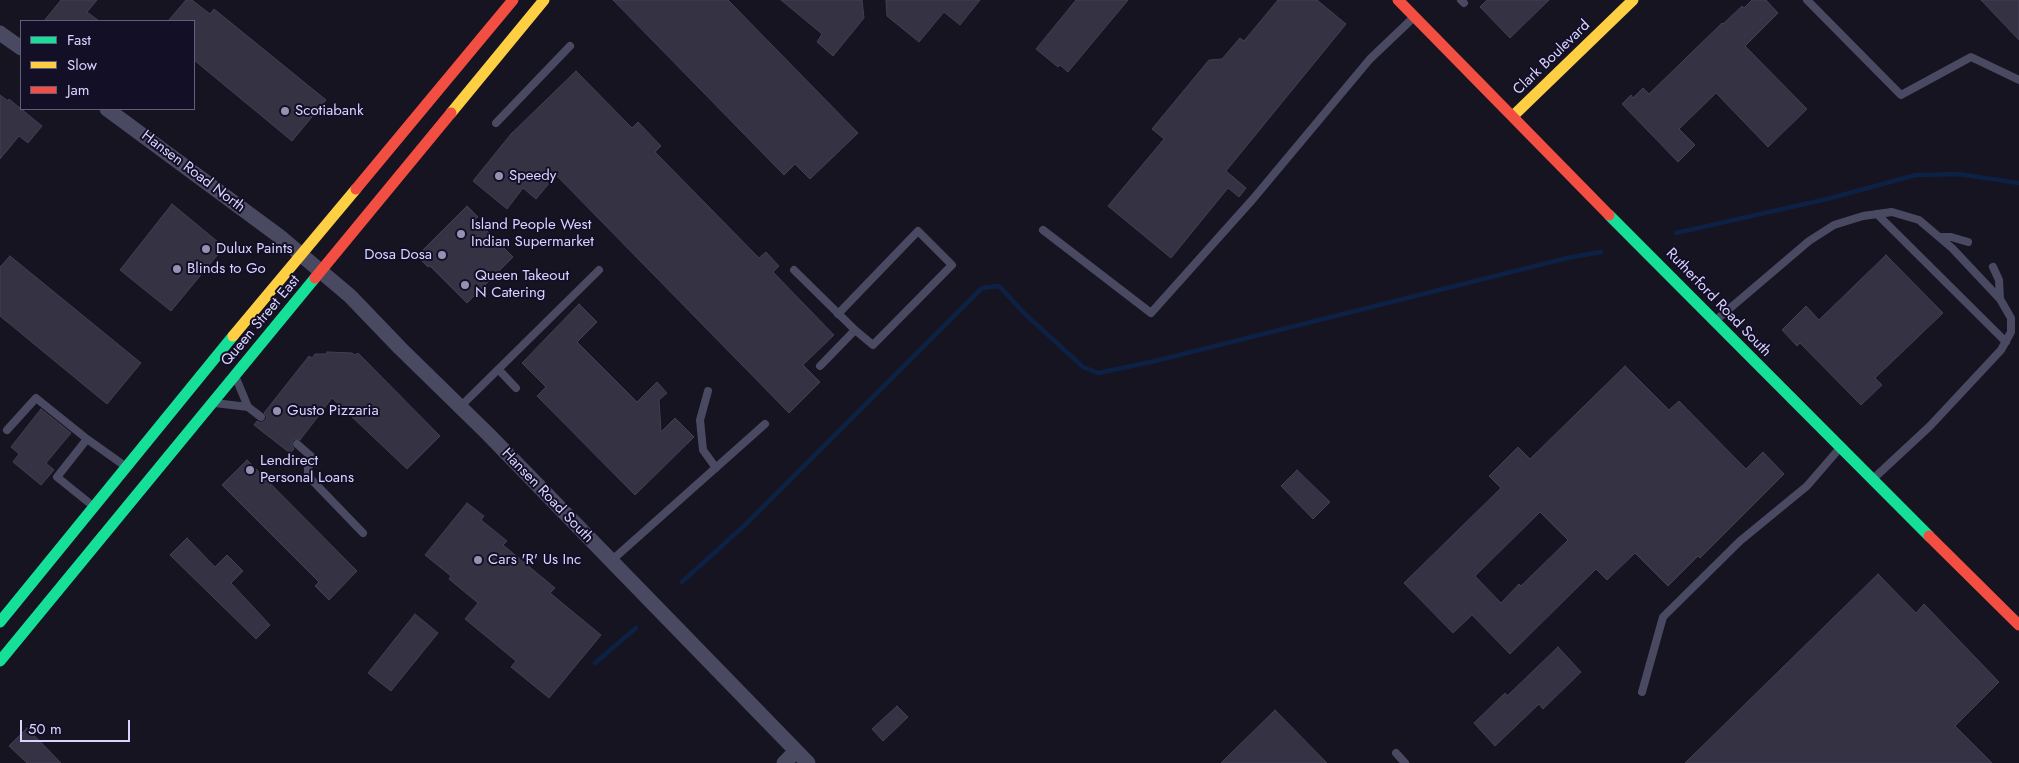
<!DOCTYPE html>
<html>
<head>
<meta charset="utf-8">
<style>
  body { margin:0 }
  #map { position:relative; width:2019px; height:763px; overflow:hidden; background:#161421; font-family:Jost,sans-serif }
  canvas { display:block }
  .legend { position:absolute; left:20px; top:20px; width:175px; height:90px; box-sizing:border-box; background:#130f26; border:1px solid #625e7d; margin:0; padding:6px 9px; list-style:none; font-size:15px; color:#d9d4ff }
  .legend li { display:flex; align-items:center; gap:10px; height:25px }
  .legend b { width:25px; border:1px solid #625e7d }
  .scale { position:absolute; left:20px; top:720px; width:110px; height:22px; box-sizing:border-box; border:2px solid #d9d4ff; border-top:0; padding-left:6px; font-size:15px; line-height:18px; white-space:nowrap; color:#d9d4ff; -webkit-text-stroke:4px #130f26; paint-order:stroke }
</style>
</head>
<body>
<div id="map">
<canvas width="2019" height="763"></canvas>
<ul class="legend">
<li><b style="height:6px;background:#16e098"></b>Fast</li>
<li><b style="height:6px;background:#ffcf43"></b>Slow</li>
<li><b style="height:6px;background:#f24e42"></b>Jam</li>
</ul>
<div class="scale">50 m</div>
</div>
<script>
const context = document.querySelector('canvas').getContext('2d');
context.lineJoin = 'round';
const poly = rows => new Path2D(rows.map(r => 'M' + r).join(''));
function trace(path, color, width, dash) { context.strokeStyle = color; context.lineWidth = width; context.lineCap = dash ? 'butt' : 'round'; context.setLineDash(dash || []); context.stroke(path); }
function paint(path, color) { context.fillStyle = color; context.fill(path, 'evenodd'); }
function label(font, color, halo, rows, align = 'center') {
  context.font = font + ' Jost,sans-serif'; context.lineWidth = 4; context.setLineDash([]); context.textBaseline = 'middle'; context.strokeStyle = halo; context.fillStyle = color; for (const [text, x, y, turn = 0] of rows) {
    context.save(); context.translate(x, y); context.rotate((+turn || 0) * Math.PI / 180); context.textAlign = isNaN(turn) ? turn : align; if (halo) context.strokeText(text, 0, 0); context.fillText(text, 0, 0); context.restore();
  }
}
const stream = poly([
  [1676,233,1827,199,1916,175,1958,174,2019,183],
  [682,582,745,525,982,288,999,286,1025,314,1083,367,1098,373,1151,362,1567,258,1601,252],
  [595,663,636,628]
]);
const building = poly([
  [61,0,97,0,87,12,99,21,44,21,61,0],
  [186,0,192,0,210,14,214,9,326,100,292,141,194,60,194,21,168,21,186,0],
  [613,0,728,0,858,133,810,179,795,164,784,175,613,0],
  [781,0,862,0,864,18,833,56,817,42,822,34,781,0],
  [886,0,980,0,960,25,944,12,919,42,887,16,886,0],
  [1076,0,1128,0,1068,72,1060,65,1058,67,1036,49,1076,0],
  [1278,0,1317,0,1346,24,1226,171,1246,188,1239,197,1228,188,1171,258,1108,206,1164,139,1152,129,1209,60,1222,59,1240,38,1244,41,1278,0],
  [1487,0,1549,0,1510,38,1480,7,1487,0],
  [1752,0,1766,0,1778,13,1745,46,1807,109,1768,147,1716,93,1679,129,1695,145,1678,162,1622,104,1631,95,1633,98,1643,88,1649,94,1722,23,1723,24,1742,6,1744,8,1752,0],
  [1981,0,2019,0,2019,40,1981,0],
  [576,71,632,128,638,122,661,146,655,152,759,258,766,252,779,266,773,272,834,335,803,365,820,382,789,413,556,175,536,199,523,188,507,209,473,181,511,134,576,71],
  [0,95,8,101,9,99,42,126,28,143,19,136,0,159,0,95],
  [172,204,224,247,171,311,120,270,172,204],
  [467,206,478,217,475,219,513,257,467,303,430,266,428,267,417,256,467,206],
  [1886,255,1943,313,1875,378,1882,385,1861,405,1800,343,1797,346,1782,330,1806,306,1819,320,1886,255],
  [10,256,141,363,107,404,0,316,0,267,10,256],
  [579,304,597,322,577,342,637,402,657,382,667,393,659,400,661,432,675,418,694,437,635,495,537,396,546,387,522,363,579,304],
  [327,352,352,353,355,355,358,353,440,436,407,469,332,398,300,440,296,439,292,441,292,445,294,449,290,453,254,425,257,421,261,423,265,421,267,417,264,413,309,356,312,358,315,354,326,354,327,352],
  [1625,366,1669,410,1679,401,1746,469,1763,452,1784,474,1700,558,1698,556,1668,586,1635,553,1607,580,1596,569,1510,654,1472,615,1453,633,1404,583,1501,488,1489,476,1518,447,1530,459,1625,366],
  [1540,512,1568,540,1521,586,1519,584,1501,603,1475,576,1540,512],
  [41,409,71,433,46,463,54,470,41,485,13,462,19,454,11,447,41,409],
  [247,460,357,571,329,600,315,586,319,582,222,485,247,460],
  [1297,470,1330,502,1313,519,1281,486,1297,470],
  [467,503,484,516,481,520,507,541,503,545,555,588,550,593,601,635,549,698,511,667,516,661,465,619,478,603,449,579,451,576,425,555,467,503],
  [187,538,215,567,227,555,243,571,231,583,270,625,256,639,170,555,187,538],
  [1878,574,1916,613,1924,604,1999,682,1955,726,1992,763,1685,763,1878,574],
  [415,614,438,633,391,691,368,673,415,614],
  [1558,647,1581,672,1543,709,1539,704,1495,746,1474,723,1505,693,1507,696,1558,647],
  [897,706,908,717,883,741,872,729,897,706],
  [1275,710,1327,763,1221,763,1275,710],
  [27,728,61,763,27,763,9,746,27,728]
]);
const lane = poly([
  [1461,0,1464,3],
  [1807,0,1901,95,1971,57,2019,80],
  [496,123,570,46],
  [1877,214,2006,342],
  [1043,230,1151,313,1253,199,1370,59,1413,18],
  [1940,237,1951,237,1968,242],
  [1993,267,1999,280,2000,299],
  [794,270,855,330,820,366],
  [838,314,918,231,952,265,873,345,855,330],
  [1715,321,1809,241,1834,225,1863,216,1892,212,1919,220,1952,248,2000,299,2011,318,2011,332,2001,350,1930,426,1873,479],
  [499,370,516,388],
  [236,378,248,407,261,417],
  [708,391,700,420,703,450,716,468],
  [215,403,248,407],
  [460,407,599,270],
  [7,430,36,398,87,439],
  [297,444,313,458,308,468,308,476,363,533],
  [93,506,57,477,87,439,125,466],
  [611,561,765,424],
  [1642,692,1663,617,1740,541,1807,486,1839,449],
  [1396,753,1405,763]
]);
const street = poly([
  [0,33,21,48],
  [107,109,279,236,350,296,400,348,488,434,808,763],
  [784,763,796,751]
]);
const fast = poly([
  [1609,215,1929,536],
  [0,622,233,336],
  [0,661,315,278]
]);
const slow = poly([
  [451,113,544,0],
  [1513,116,1633,0],
  [233,336,356,189]
]);
const jam = poly([
  [1398,0,1609,215],
  [356,189,513,0],
  [315,278,451,113],
  [1929,536,2019,625]
]);
const markers = [
  [285,111,5,"#9591b1"],
  [499,176,5,"#9591b1"],
  [461,234,5,"#9591b1"],
  [206,249,5,"#9591b1"],
  [442,255,5,"#9591b1"],
  [177,269,5,"#9591b1"],
  [465,285,5,"#9591b1"],
  [277,411,5,"#9591b1"],
  [250,470,5,"#9591b1"],
  [478,560,5,"#9591b1"]
];
const streetNames = [
  ["Clark Boulevard",1552,58,-44],
  ["Hansen Road North",193,172,37],
  ["Rutherford Road South",1718,303,46],
  ["Queen Street East",261,321,-50],
  ["Hansen Road South",547,496,46]
];
const poiNames = [
  ["Scotiabank",295,111],
  ["Speedy",509,176],
  ["Island People West",471,225],
  ["Indian Supermarket",471,242],
  ["Dulux Paints",216,249],
  ["Dosa Dosa",432,255,"right"],
  ["Blinds to Go",187,269],
  ["Queen Takeout",475,276],
  ["N Catering",475,293],
  ["Gusto Pizzaria",287,411],
  ["Lendirect",260,461],
  ["Personal Loans",260,478],
  ["Cars 'R' Us Inc",488,560]
];
trace(stream, '#0d2144', 4.5);
paint(building, '#343243');
trace(building, '#433f54', 1);
trace(lane, '#4a4962', 8);
trace(street, '#4a4962', 15);
trace(fast, '#16e098', 11);
trace(slow, '#ffcf43', 11);
trace(jam, '#f24e42', 11);
for (const [x, y, r, color] of markers) { const dot = new Path2D(); dot.arc(x, y, r, 0, 2 * Math.PI); context.fillStyle = color; context.fill(dot); trace(dot, '#130f26', 2); }
label('15px', '#d9d4ff', '#130f26', streetNames);
label('15px', '#d9d4ff', '#130f26', poiNames, 'left');
</script>
</body>
</html>
